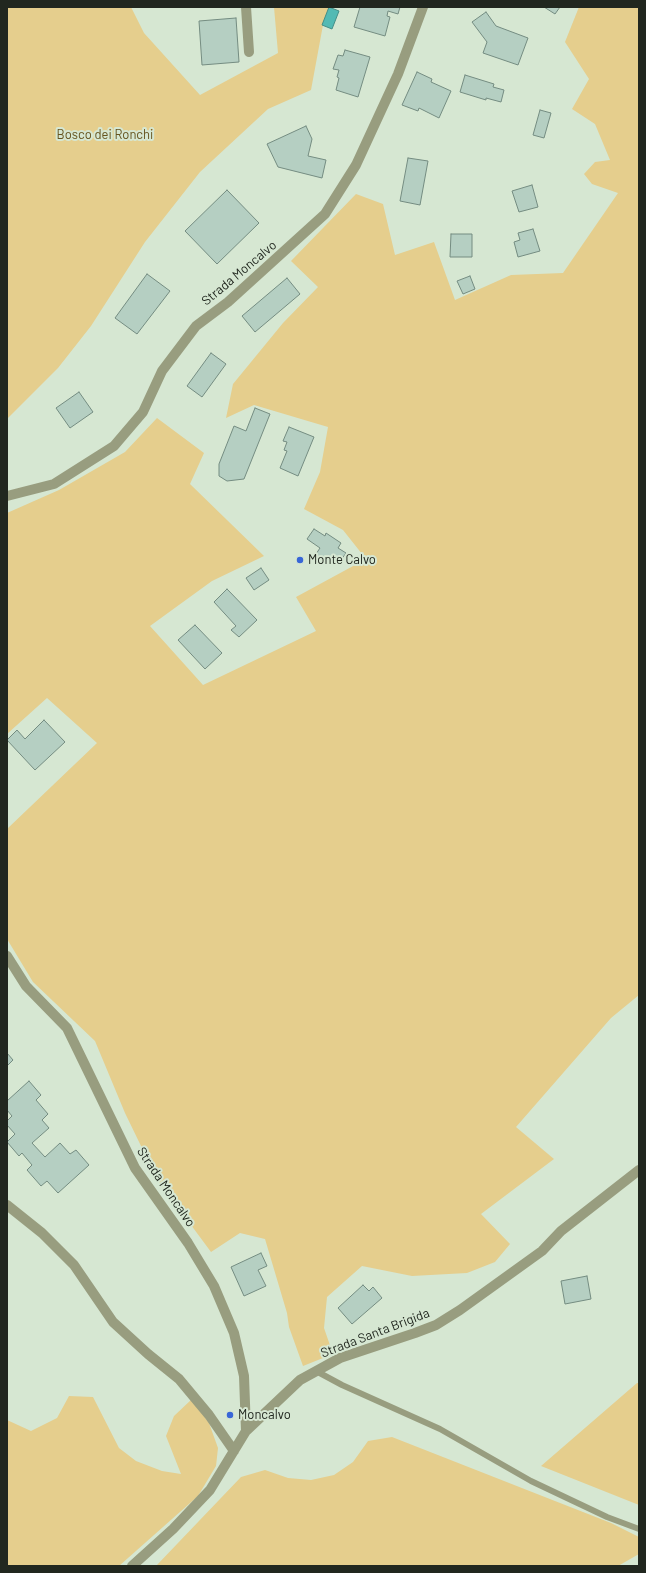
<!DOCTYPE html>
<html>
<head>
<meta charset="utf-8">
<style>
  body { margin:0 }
  #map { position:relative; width:646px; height:1573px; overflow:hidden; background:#d6e7d2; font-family:Barlow,sans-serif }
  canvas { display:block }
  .frame { position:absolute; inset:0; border:8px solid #21271f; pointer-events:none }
</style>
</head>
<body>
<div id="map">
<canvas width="646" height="1573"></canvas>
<div class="frame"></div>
</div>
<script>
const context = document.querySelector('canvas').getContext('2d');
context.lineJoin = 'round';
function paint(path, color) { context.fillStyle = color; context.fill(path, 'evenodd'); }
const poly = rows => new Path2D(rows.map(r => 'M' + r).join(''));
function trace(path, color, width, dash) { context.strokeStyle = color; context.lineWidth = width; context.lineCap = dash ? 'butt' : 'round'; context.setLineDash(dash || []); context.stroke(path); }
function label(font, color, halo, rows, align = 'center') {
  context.font = font + ' Barlow,sans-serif'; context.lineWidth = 4; context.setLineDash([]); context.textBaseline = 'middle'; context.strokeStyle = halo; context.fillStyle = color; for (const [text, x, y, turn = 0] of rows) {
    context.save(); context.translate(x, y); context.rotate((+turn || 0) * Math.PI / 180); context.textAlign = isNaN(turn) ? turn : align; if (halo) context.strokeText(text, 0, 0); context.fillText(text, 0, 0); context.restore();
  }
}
const green = poly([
  [7,7,131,7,144,33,200,95,278,53,274,7,333,7,323,25,311,90,268,109,200,172,145,242,91,326,58,368,7,419],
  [579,7,639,7,639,995,611,1018,516,1127,554,1159,481,1214,510,1244,495,1262,467,1273,412,1276,362,1266,327,1297,324,1328,333,1354,303,1366,289,1327,287,1313,265,1239,240,1233,211,1252,157,1179,125,1113,95,1041,33,982,7,939,7,829,97,743,47,698,7,734,7,513,59,490,125,452,157,418,204,453,190,484,264,556,212,581,150,626,203,685,316,631,296,597,366,559,343,530,304,509,320,472,328,427,254,405,226,418,233,384,283,323,318,287,291,261,356,194,383,204,395,255,434,242,455,300,511,275,563,273,618,193,592,184,584,174,595,162,610,160,595,124,572,109,589,79,565,42],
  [637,1383,639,1383,639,1505,541,1466],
  [69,1396,93,1397,119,1448,136,1461,162,1471,181,1474,166,1436,174,1416,192,1399,209,1423,218,1448,216,1466,198,1496,119,1566,7,1566,7,1420,31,1431,57,1418],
  [392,1437,611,1523,639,1537,639,1554,618,1566,156,1566,241,1477,265,1470,288,1478,311,1480,334,1475,353,1462,368,1441]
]);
const water = poly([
  [329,7,339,11,332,29,322,25,329,7]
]);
const building = poly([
  [360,7,400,7,398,14,388,11,387,16,390,17,385,36,354,27,360,7],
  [544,7,560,7,555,14,544,7],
  [486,12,496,26,528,38,518,65,483,53,487,42,472,22,486,12],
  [236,18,239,62,202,65,199,21,236,18],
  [345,50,370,57,358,97,336,90,339,78,337,77,339,70,333,69,338,55,343,56,345,50],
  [417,72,432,79,431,82,451,91,439,118,419,108,418,111,402,105,417,72],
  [465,75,494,84,493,87,504,90,501,102,486,98,486,100,460,92,465,75],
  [540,110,551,113,544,138,533,135,540,110],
  [306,126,312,139,308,156,326,160,322,178,278,167,267,144,306,126],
  [408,158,428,161,420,205,400,201,408,158],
  [532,185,538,207,519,212,512,191,532,185],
  [227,190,259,223,217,264,185,231,227,190],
  [533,229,540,251,518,257,514,242,520,240,518,233,533,229],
  [451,234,472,234,472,257,450,257,451,234],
  [147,274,170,291,137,334,115,318,147,274],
  [470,276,475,289,463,294,457,281,470,276],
  [287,278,300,294,255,332,242,316,287,278],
  [211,353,226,364,202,397,187,386,211,353],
  [79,392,93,412,70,428,56,408,79,392],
  [255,408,270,414,244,479,227,481,219,476,219,464,234,426,246,431,255,408],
  [289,427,314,437,298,476,280,468,287,451,284,450,287,442,283,441,289,427],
  [314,529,325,536,326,533,341,543,338,548,346,553,339,563,329,556,324,564,314,557,320,548,307,539,314,529],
  [261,568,269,580,254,590,246,578,261,568],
  [227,589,257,620,239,637,231,630,236,626,214,602,227,589],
  [195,625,222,653,205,669,178,640,195,625],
  [44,720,65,742,35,770,7,740,17,730,25,739,44,720],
  [7,1053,13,1060,7,1066,7,1053],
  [29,1081,41,1095,36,1100,48,1114,42,1120,49,1128,32,1143,45,1157,60,1143,70,1154,76,1150,89,1165,58,1193,47,1181,41,1186,27,1170,32,1165,22,1153,19,1156,7,1142,15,1134,7,1125,7,1121,12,1116,7,1110,7,1101,29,1081],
  [261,1253,267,1266,258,1270,266,1286,244,1296,231,1267,261,1253],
  [587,1276,591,1299,565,1304,561,1281,587,1276],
  [363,1285,369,1291,373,1287,382,1298,352,1324,338,1308,363,1285]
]);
const lane = poly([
  [316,1371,342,1385,440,1429,531,1481,607,1517,639,1529]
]);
const street = poly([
  [246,7,249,52],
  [7,496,54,484,114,446,143,412,162,371,196,326,228,302,325,214,356,165,398,74,423,7],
  [7,956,26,986,67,1028,135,1168,188,1243,214,1286,234,1333,244,1376,246,1431],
  [7,1205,42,1233,74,1265,113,1322,148,1354,179,1379,209,1415,234,1451],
  [132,1566,173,1529,210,1490,246,1431,300,1380,340,1358,415,1333,436,1325,460,1310,542,1251,561,1231,639,1170]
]);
const markers = [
  [300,560,4,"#3866d7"],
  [230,1415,4,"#3866d7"]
];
const parkNames = [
  ["Bosco dei Ronchi",105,135]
];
const streetNames = [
  ["Strada Moncalvo",239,273,-40],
  ["Strada Moncalvo",166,1187,56],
  ["Strada Santa Brigida",375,1333,-21]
];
const poiNames = [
  ["Monte Calvo",308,560],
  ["Moncalvo",238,1415]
];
paint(green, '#e5ce8d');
paint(water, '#53bab4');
trace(water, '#448e87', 1);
paint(building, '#b5cfc2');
trace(building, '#748c81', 1);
trace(lane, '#989d7f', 6);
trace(street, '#989d7f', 10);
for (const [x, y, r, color] of markers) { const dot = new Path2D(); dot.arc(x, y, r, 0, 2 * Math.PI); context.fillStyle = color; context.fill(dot); trace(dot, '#d6e7d2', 1.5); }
label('13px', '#65531d', '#d6e7d2', parkNames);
label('13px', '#21271f', '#d6e7d2', streetNames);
label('13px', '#21271f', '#d6e7d2', poiNames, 'left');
</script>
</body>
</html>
